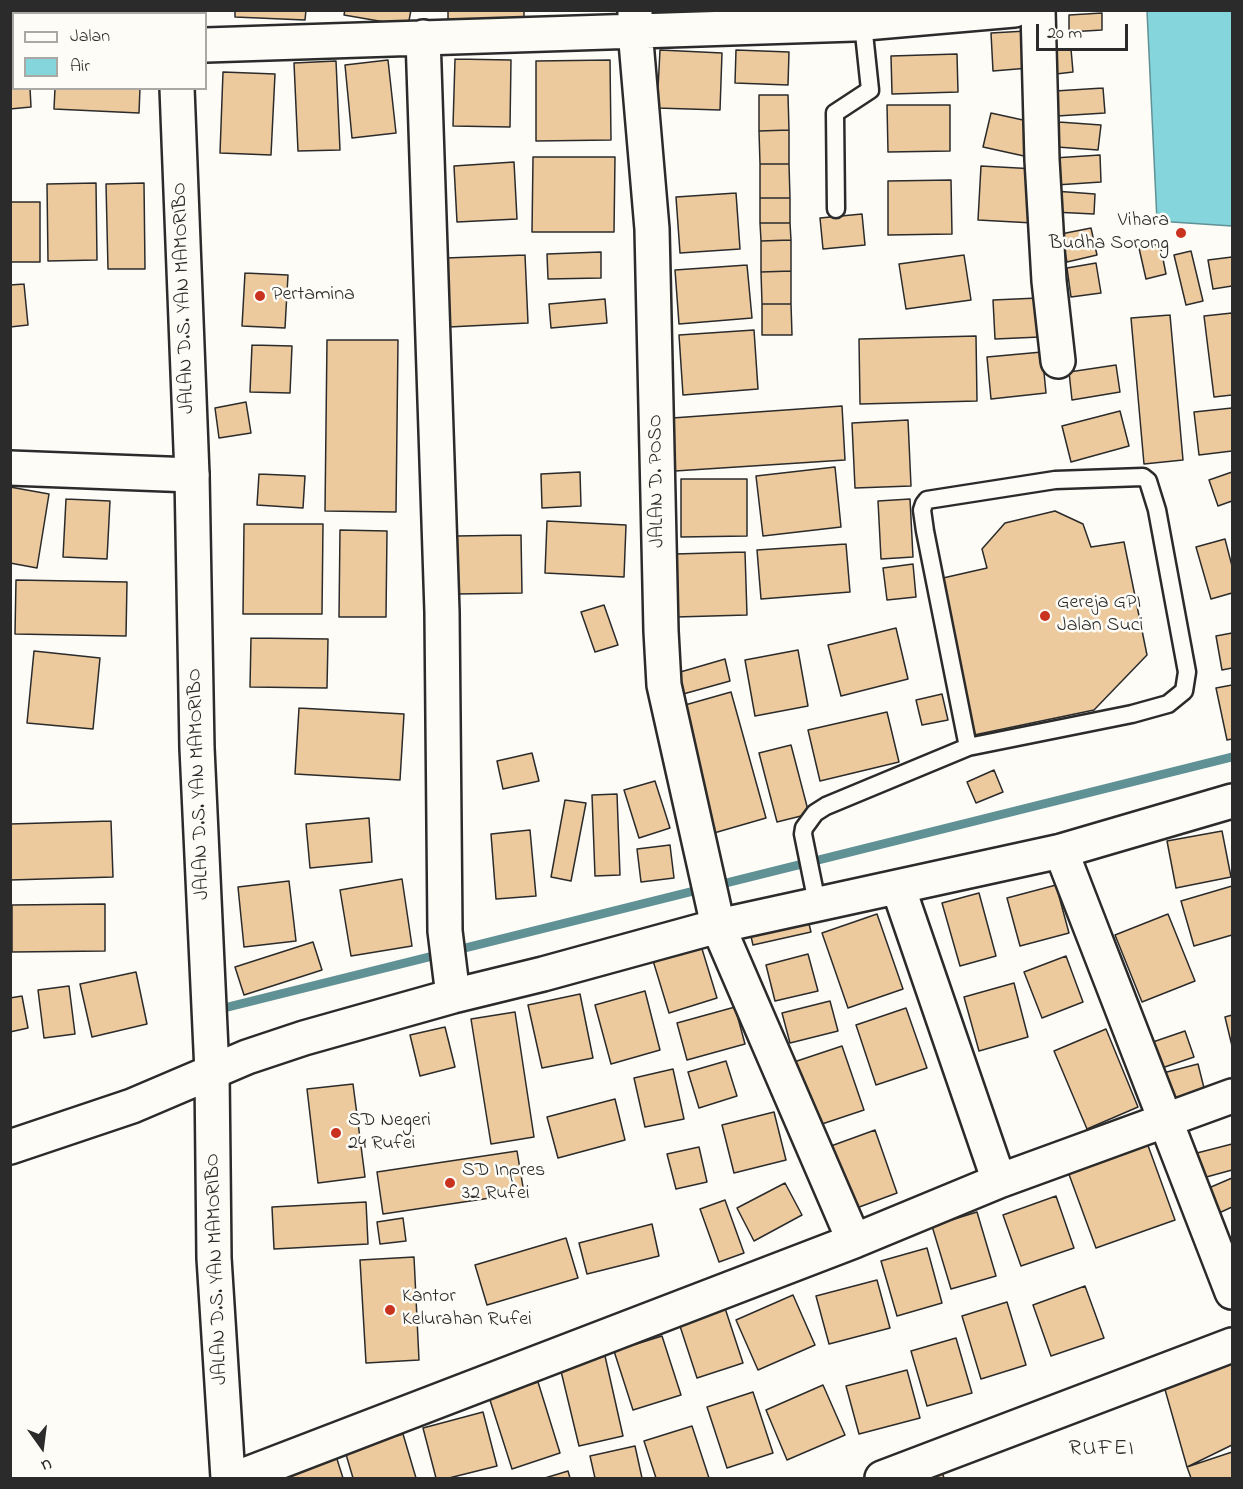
<!DOCTYPE html>
<html>
<head>
<meta charset="utf-8">
<style>
  body { margin:0 }
  #map { position:relative; width:1243px; height:1489px; overflow:hidden; background:#fdfcf7; font-family:"Indie Flower",sans-serif }
  canvas { display:block }
  .frame { position:absolute; inset:0; border:12px solid #2b2b2b; pointer-events:none }
  .legend { position:absolute; left:12px; top:12px; width:195px; height:78px; box-sizing:border-box; background:#fdfcf7; border:2px solid #a9a8a5; margin:0; padding:8px 10px; list-style:none; font-size:18px; color:#2b2b2b }
  .legend li { display:flex; align-items:center; gap:12px; height:30px }
  .legend b { width:30px; border:2px solid #a9a8a5 }
  .north { position:absolute; left:12px; top:1417px; width:60px; height:60px; -webkit-text-stroke:4px #fdfcf7; paint-order:stroke; rotate:166deg; font-size:16px; font-weight:700; line-height:24px; text-align:center; color:#2b2b2b }
  .north::after { content:''; display:block; margin:auto; width:21px; height:27px; background:#2b2b2b; clip-path:polygon(50% 0,100% 100%,50% 72%,0 100%) }
  .scale { position:absolute; left:1036px; top:24px; width:92px; height:27px; box-sizing:border-box; border:3px solid #2b2b2b; border-top:0; padding-left:8px; font-size:18px; line-height:21px; white-space:nowrap; color:#2b2b2b; -webkit-text-stroke:4px #fdfcf7; paint-order:stroke }
</style>
</head>
<body>
<div id="map">
<canvas width="1243" height="1489"></canvas>
<div class="frame"></div>
<ul class="legend">
<li><b style="height:8px;background:#fdfcf7"></b>Jalan</li>
<li><b style="height:16px;background:#84d5dc"></b>Air</li>
</ul>
<div class="north">U</div>
<div class="scale">20 m</div>
</div>
<script>
const context = document.querySelector('canvas').getContext('2d');
context.lineJoin = 'round';
function paint(path, color) { context.fillStyle = color; context.fill(path, 'evenodd'); }
const poly = rows => new Path2D(rows.map(r => 'M' + r).join(''));
function trace(path, color, width, dash) { context.strokeStyle = color; context.lineWidth = width; context.lineCap = dash ? 'butt' : 'round'; context.setLineDash(dash || []); context.stroke(path); }
function label(font, color, halo, rows, align = 'center') {
  context.font = font + ' "Indie Flower",sans-serif'; context.lineWidth = 5; context.setLineDash([]); context.textBaseline = 'middle'; context.strokeStyle = halo; context.fillStyle = color; for (const [text, x, y, turn = 0] of rows) {
    context.save(); context.translate(x, y); context.rotate((+turn || 0) * Math.PI / 180); context.textAlign = isNaN(turn) ? turn : align; if (halo) context.strokeText(text, 0, 0); context.fillText(text, 0, 0); context.restore();
  }
}
const water = poly([
  [1147,11,1232,11,1232,226,1157,221,1147,11]
]);
const stream = poly([
  [224,1008,1232,757]
]);
const building = poly([
  [10,10,55,10,55,14,14,14,14,22,10,22,10,10],
  [235,10,306,10,305,20,235,17,235,10],
  [345,10,411,10,408,26,344,15,345,10],
  [448,10,524,10,524,21,448,22,448,10],
  [1102,13,1102,30,1069,32,1069,15,1102,13],
  [1026,31,1029,68,993,71,991,33,1026,31],
  [10,36,14,36,14,88,30,88,31,107,10,109,10,36],
  [1071,49,1073,72,1056,74,1053,50,1071,49],
  [660,50,722,53,720,110,657,108,660,50],
  [736,50,789,52,788,85,735,83,736,50],
  [957,54,958,92,892,94,891,56,957,54],
  [455,59,511,60,510,127,453,126,455,59],
  [388,60,396,133,352,138,345,65,388,60],
  [610,60,611,140,536,141,536,61,610,60],
  [336,61,340,150,298,151,294,63,336,61],
  [223,72,275,74,271,155,220,153,223,72],
  [55,88,140,88,139,113,54,109,55,88],
  [1103,88,1105,113,1057,116,1055,91,1103,88],
  [759,95,788,95,789,130,759,131,759,95],
  [887,105,950,105,950,151,888,152,887,105],
  [991,113,1032,122,1024,156,983,147,991,113],
  [1059,122,1101,125,1098,150,1057,147,1059,122],
  [789,130,789,164,760,164,759,131,789,130],
  [1100,155,1101,182,1056,185,1054,158,1100,155],
  [533,157,615,157,614,232,532,232,533,157],
  [514,162,517,219,457,222,454,166,514,162],
  [760,164,789,164,790,198,760,198,760,164],
  [981,166,1036,169,1033,223,978,220,981,166],
  [951,180,952,234,888,235,888,181,951,180],
  [96,183,97,260,48,261,47,184,96,183],
  [144,183,145,269,108,269,106,184,144,183],
  [1054,191,1095,194,1094,214,1053,212,1054,191],
  [736,193,740,249,680,253,676,197,736,193],
  [760,198,790,198,790,223,760,223,760,198],
  [10,202,40,202,40,262,10,262,10,202],
  [862,214,865,245,823,249,820,218,862,214],
  [760,223,790,223,791,240,761,241,760,223],
  [1091,228,1097,255,1067,262,1061,234,1091,228],
  [791,240,791,271,761,272,761,241,791,240],
  [1160,244,1166,274,1146,279,1139,248,1160,244],
  [1191,251,1203,301,1186,305,1174,255,1191,251],
  [601,252,601,278,548,279,547,254,601,252],
  [525,255,528,323,449,327,446,258,525,255],
  [964,255,971,300,906,309,899,264,964,255],
  [1232,257,1232,286,1213,289,1208,260,1232,257],
  [1096,263,1101,293,1071,297,1067,268,1096,263],
  [747,265,752,318,679,324,675,270,747,265],
  [791,271,791,304,762,304,761,272,791,271],
  [245,273,288,275,285,328,242,326,245,273],
  [24,284,28,325,10,327,10,285,24,284],
  [1038,298,1040,337,995,339,993,300,1038,298],
  [605,299,607,323,551,328,549,304,605,299],
  [762,304,791,304,792,335,762,335,762,304],
  [1232,313,1232,395,1214,397,1204,316,1232,313],
  [1170,315,1183,460,1144,464,1131,318,1170,315],
  [754,330,758,389,683,395,679,335,754,330],
  [976,336,977,401,860,404,859,339,976,336],
  [327,340,398,340,396,512,325,511,327,340],
  [252,345,292,346,290,393,250,392,252,345],
  [1042,352,1046,393,991,399,987,357,1042,352],
  [1116,365,1120,392,1072,400,1069,372,1116,365],
  [246,402,251,433,219,438,215,408,246,402],
  [842,406,845,460,675,471,672,418,842,406],
  [1232,408,1232,451,1199,455,1194,412,1232,408],
  [1120,411,1129,446,1071,462,1062,426,1120,411],
  [908,420,911,486,855,488,852,423,908,420],
  [835,467,841,527,763,536,756,476,835,467],
  [580,472,581,506,542,508,541,474,580,472],
  [1232,472,1232,501,1218,506,1209,480,1232,472],
  [259,474,305,476,303,508,257,505,259,474],
  [681,479,747,479,747,536,681,537,681,479],
  [10,487,49,494,37,568,10,563,10,487],
  [66,499,110,501,107,559,63,557,66,499],
  [910,499,913,557,881,559,878,501,910,499],
  [1055,511,1083,524,1091,547,1124,542,1147,655,1094,710,974,735,943,578,987,568,982,549,1005,523,1055,511],
  [547,521,626,525,624,577,545,573,547,521],
  [244,524,323,524,322,614,243,614,244,524],
  [340,530,387,531,386,617,339,617,340,530],
  [521,535,522,593,457,594,456,536,521,535],
  [1225,539,1232,566,1232,593,1211,599,1196,547,1225,539],
  [846,544,850,592,761,599,757,550,846,544],
  [745,552,747,615,676,617,675,554,745,552],
  [913,564,916,597,887,600,883,568,913,564],
  [16,580,127,582,126,636,15,634,16,580],
  [604,605,618,645,595,652,581,612,604,605],
  [896,628,908,679,841,696,828,645,896,628],
  [1232,633,1232,668,1222,670,1216,636,1232,633],
  [251,638,328,639,327,688,250,687,251,638],
  [798,650,808,706,755,716,745,660,798,650],
  [34,651,100,658,93,729,27,723,34,651],
  [725,659,730,681,676,696,670,675,725,659],
  [1232,685,1232,739,1227,740,1216,688,1232,685],
  [731,692,766,818,714,833,678,707,731,692],
  [942,694,948,720,922,725,916,700,942,694],
  [299,708,404,714,400,780,295,774,299,708],
  [887,712,899,762,820,781,808,730,887,712],
  [791,745,809,814,777,822,759,753,791,745],
  [532,753,539,781,503,789,497,761,532,753],
  [994,770,1003,792,976,803,967,782,994,770],
  [655,781,670,828,639,838,624,790,655,781],
  [617,794,620,875,595,876,592,795,617,794],
  [565,800,586,803,571,881,551,877,565,800],
  [369,818,372,862,310,868,306,824,369,818],
  [111,821,113,877,10,880,10,824,111,821],
  [530,830,536,896,496,899,491,834,530,830],
  [1222,831,1231,877,1176,888,1167,841,1222,831],
  [670,845,674,878,641,882,637,849,670,845],
  [402,879,412,946,351,956,340,890,402,879],
  [289,881,296,941,244,947,238,887,289,881],
  [1056,885,1069,933,1020,946,1007,898,1056,885],
  [1232,886,1232,935,1194,946,1181,901,1232,886],
  [979,893,996,956,960,966,942,903,979,893],
  [105,904,105,951,12,952,12,905,105,904],
  [877,914,903,989,848,1008,822,933,877,914],
  [1168,914,1195,981,1142,1002,1115,935,1168,914],
  [807,916,811,932,753,945,749,928,807,916],
  [699,939,717,998,669,1013,651,954,699,939],
  [313,942,322,970,244,995,235,967,313,942],
  [808,954,818,991,775,1001,766,965,808,954],
  [1066,956,1083,1002,1042,1018,1024,972,1066,956],
  [136,972,147,1024,92,1037,80,984,136,972],
  [1014,983,1028,1037,979,1051,964,997,1014,983],
  [69,986,75,1034,44,1038,38,990,69,986],
  [645,991,660,1050,611,1064,595,1005,645,991],
  [580,994,593,1058,542,1068,528,1005,580,994],
  [22,996,28,1028,10,1032,10,998,22,996],
  [830,1001,838,1031,790,1043,782,1013,830,1001],
  [735,1007,745,1044,687,1060,677,1023,735,1007],
  [906,1008,927,1068,876,1085,856,1025,906,1008],
  [515,1012,534,1137,491,1144,471,1019,515,1012],
  [1232,1015,1232,1046,1225,1017,1232,1015],
  [445,1027,455,1067,420,1076,410,1035,445,1027],
  [1106,1029,1138,1107,1087,1129,1054,1051,1106,1029],
  [1185,1031,1194,1057,1156,1070,1147,1044,1185,1031],
  [842,1046,864,1110,816,1126,794,1062,842,1046],
  [726,1061,737,1096,699,1108,688,1072,726,1061],
  [1198,1064,1205,1092,1170,1100,1163,1073,1198,1064],
  [673,1069,684,1119,645,1127,634,1078,673,1069],
  [353,1084,365,1177,318,1183,307,1089,353,1084],
  [615,1099,625,1140,558,1158,547,1117,615,1099],
  [774,1112,786,1160,734,1173,722,1125,774,1112],
  [875,1130,897,1193,854,1209,831,1146,875,1130],
  [1146,1140,1175,1220,1096,1248,1067,1169,1146,1140],
  [1232,1144,1232,1170,1199,1179,1193,1154,1232,1144],
  [699,1147,707,1182,676,1189,667,1154,699,1147],
  [517,1151,524,1193,383,1214,377,1172,517,1151],
  [1232,1178,1232,1207,1208,1218,1197,1193,1232,1178],
  [785,1183,802,1215,754,1241,737,1208,785,1183],
  [1056,1196,1074,1248,1021,1266,1003,1215,1056,1196],
  [725,1200,744,1253,719,1262,700,1209,725,1200],
  [366,1202,368,1244,274,1249,272,1207,366,1202],
  [977,1212,996,1276,951,1289,932,1226,977,1212],
  [403,1218,406,1241,380,1244,377,1222,403,1218],
  [652,1224,659,1256,587,1274,579,1243,652,1224],
  [566,1238,578,1278,487,1305,475,1265,566,1238],
  [927,1248,942,1303,897,1316,881,1261,927,1248],
  [414,1257,419,1360,366,1363,360,1260,414,1257],
  [877,1280,890,1328,829,1344,816,1296,877,1280],
  [1085,1286,1104,1338,1051,1356,1033,1305,1085,1286],
  [793,1295,815,1345,758,1370,736,1320,793,1295],
  [723,1302,743,1363,697,1378,677,1317,723,1302],
  [1007,1302,1026,1365,981,1379,962,1316,1007,1302],
  [662,1336,681,1395,633,1410,614,1351,662,1336],
  [956,1338,972,1393,927,1406,911,1351,956,1338],
  [605,1356,623,1436,579,1446,560,1367,605,1356],
  [1232,1358,1232,1445,1187,1467,1164,1386,1232,1358],
  [907,1370,920,1418,859,1434,846,1386,907,1370],
  [538,1382,560,1453,512,1469,489,1397,538,1382],
  [823,1385,845,1435,787,1460,766,1410,823,1385],
  [753,1392,773,1453,727,1468,707,1407,753,1392],
  [483,1412,497,1466,449,1478,436,1478,423,1428,483,1412],
  [692,1426,709,1478,656,1478,644,1441,692,1426],
  [403,1434,416,1478,353,1478,345,1451,403,1434],
  [635,1446,642,1478,595,1478,590,1456,635,1446],
  [1232,1452,1232,1478,1191,1478,1187,1467,1232,1452],
  [336,1456,343,1478,279,1478,336,1456],
  [568,1471,570,1478,545,1478,568,1471],
  [942,1472,944,1478,925,1478,942,1472]
]);
const lane = poly([
  [836,209,835,113,870,90,863,24],
  [817,903,803,834,804,828,815,813,826,806,968,747,1132,714,1168,704,1184,691,1187,672,1157,510,1148,481,1143,477,1055,480,927,500,924,504,922,510,925,531,968,747]
]);
const street = poly([
  [635,10,635,30,652,229,661,631,664,685,718,926,854,1241],
  [1038,10,1042,160,1049,281,1058,361],
  [423,37,442,612,445,931,453,996],
  [206,45,854,24,1014,10],
  [10,468,192,475],
  [1061,851,1232,1292],
  [898,887,999,1181],
  [10,1147,132,1106,247,1057,304,1038,453,996,543,974,718,926,1061,851,1232,801],
  [237,1478,854,1241,999,1181,1232,1096],
  [882,1478,1232,1345]
]);
const secondary = poly([
  [178,14,178,10],
  [177,88,192,475,197,748,212,1072,214,1258,228,1478]
]);
const markers = [
  [1181,233,6,"#c8321e"],
  [260,296,6,"#c8321e"],
  [1045,616,6,"#c8321e"],
  [336,1133,6,"#c8321e"],
  [450,1183,6,"#c8321e"],
  [390,1310,6,"#c8321e"]
];
const poiNames = [
  ["Vihara",1169,222,"right"],
  ["Budha Sorong",1169,245,"right"],
  ["Pertamina",272,296],
  ["Gereja GPI",1057,604],
  ["Jalan Suci",1057,627],
  ["SD Negeri",348,1122],
  ["24 Rufei",348,1145],
  ["SD Inpres",462,1172],
  ["32 Rufei",462,1195],
  ["Kantor",402,1298],
  ["Kelurahan Rufei",402,1321]
];
const streetNames = [
  ["JALAN D.S. YAN MAMORIBO",185,298,-92],
  ["JALAN D. POSO",658,481,-91],
  ["JALAN D.S. YAN MAMORIBO",200,784,-92],
  ["JALAN D.S. YAN MAMORIBO",218,1269,-92]
];
const quarterNames = [
  ["RUFEI",1102,1450]
];
paint(water, '#84d5dc');
trace(water, '#609195', 1.5);
trace(stream, '#609195', 9);
paint(building, '#edca9e');
trace(building, '#2b2b2b', 1.5);
trace(lane, '#2b2b2b', 21);
trace(street, '#2b2b2b', 38);
trace(secondary, '#2b2b2b', 38);
trace(lane, '#fdfcf7', 16);
trace(street, '#fdfcf7', 33);
trace(secondary, '#fdfcf7', 33);
for (const [x, y, r, color] of markers) { const dot = new Path2D(); dot.arc(x, y, r, 0, 2 * Math.PI); context.fillStyle = color; context.fill(dot); trace(dot, '#fdfcf7', 2); }
label('20px', '#2b2b2b', '#fdfcf7', poiNames, 'left');
label('20px', '#2b2b2b', '#fdfcf7', streetNames);
context.letterSpacing = '1.5px';
label('22px', '#2b2b2b', '#fdfcf7', quarterNames);
context.letterSpacing = '0px';
</script>
</body>
</html>
